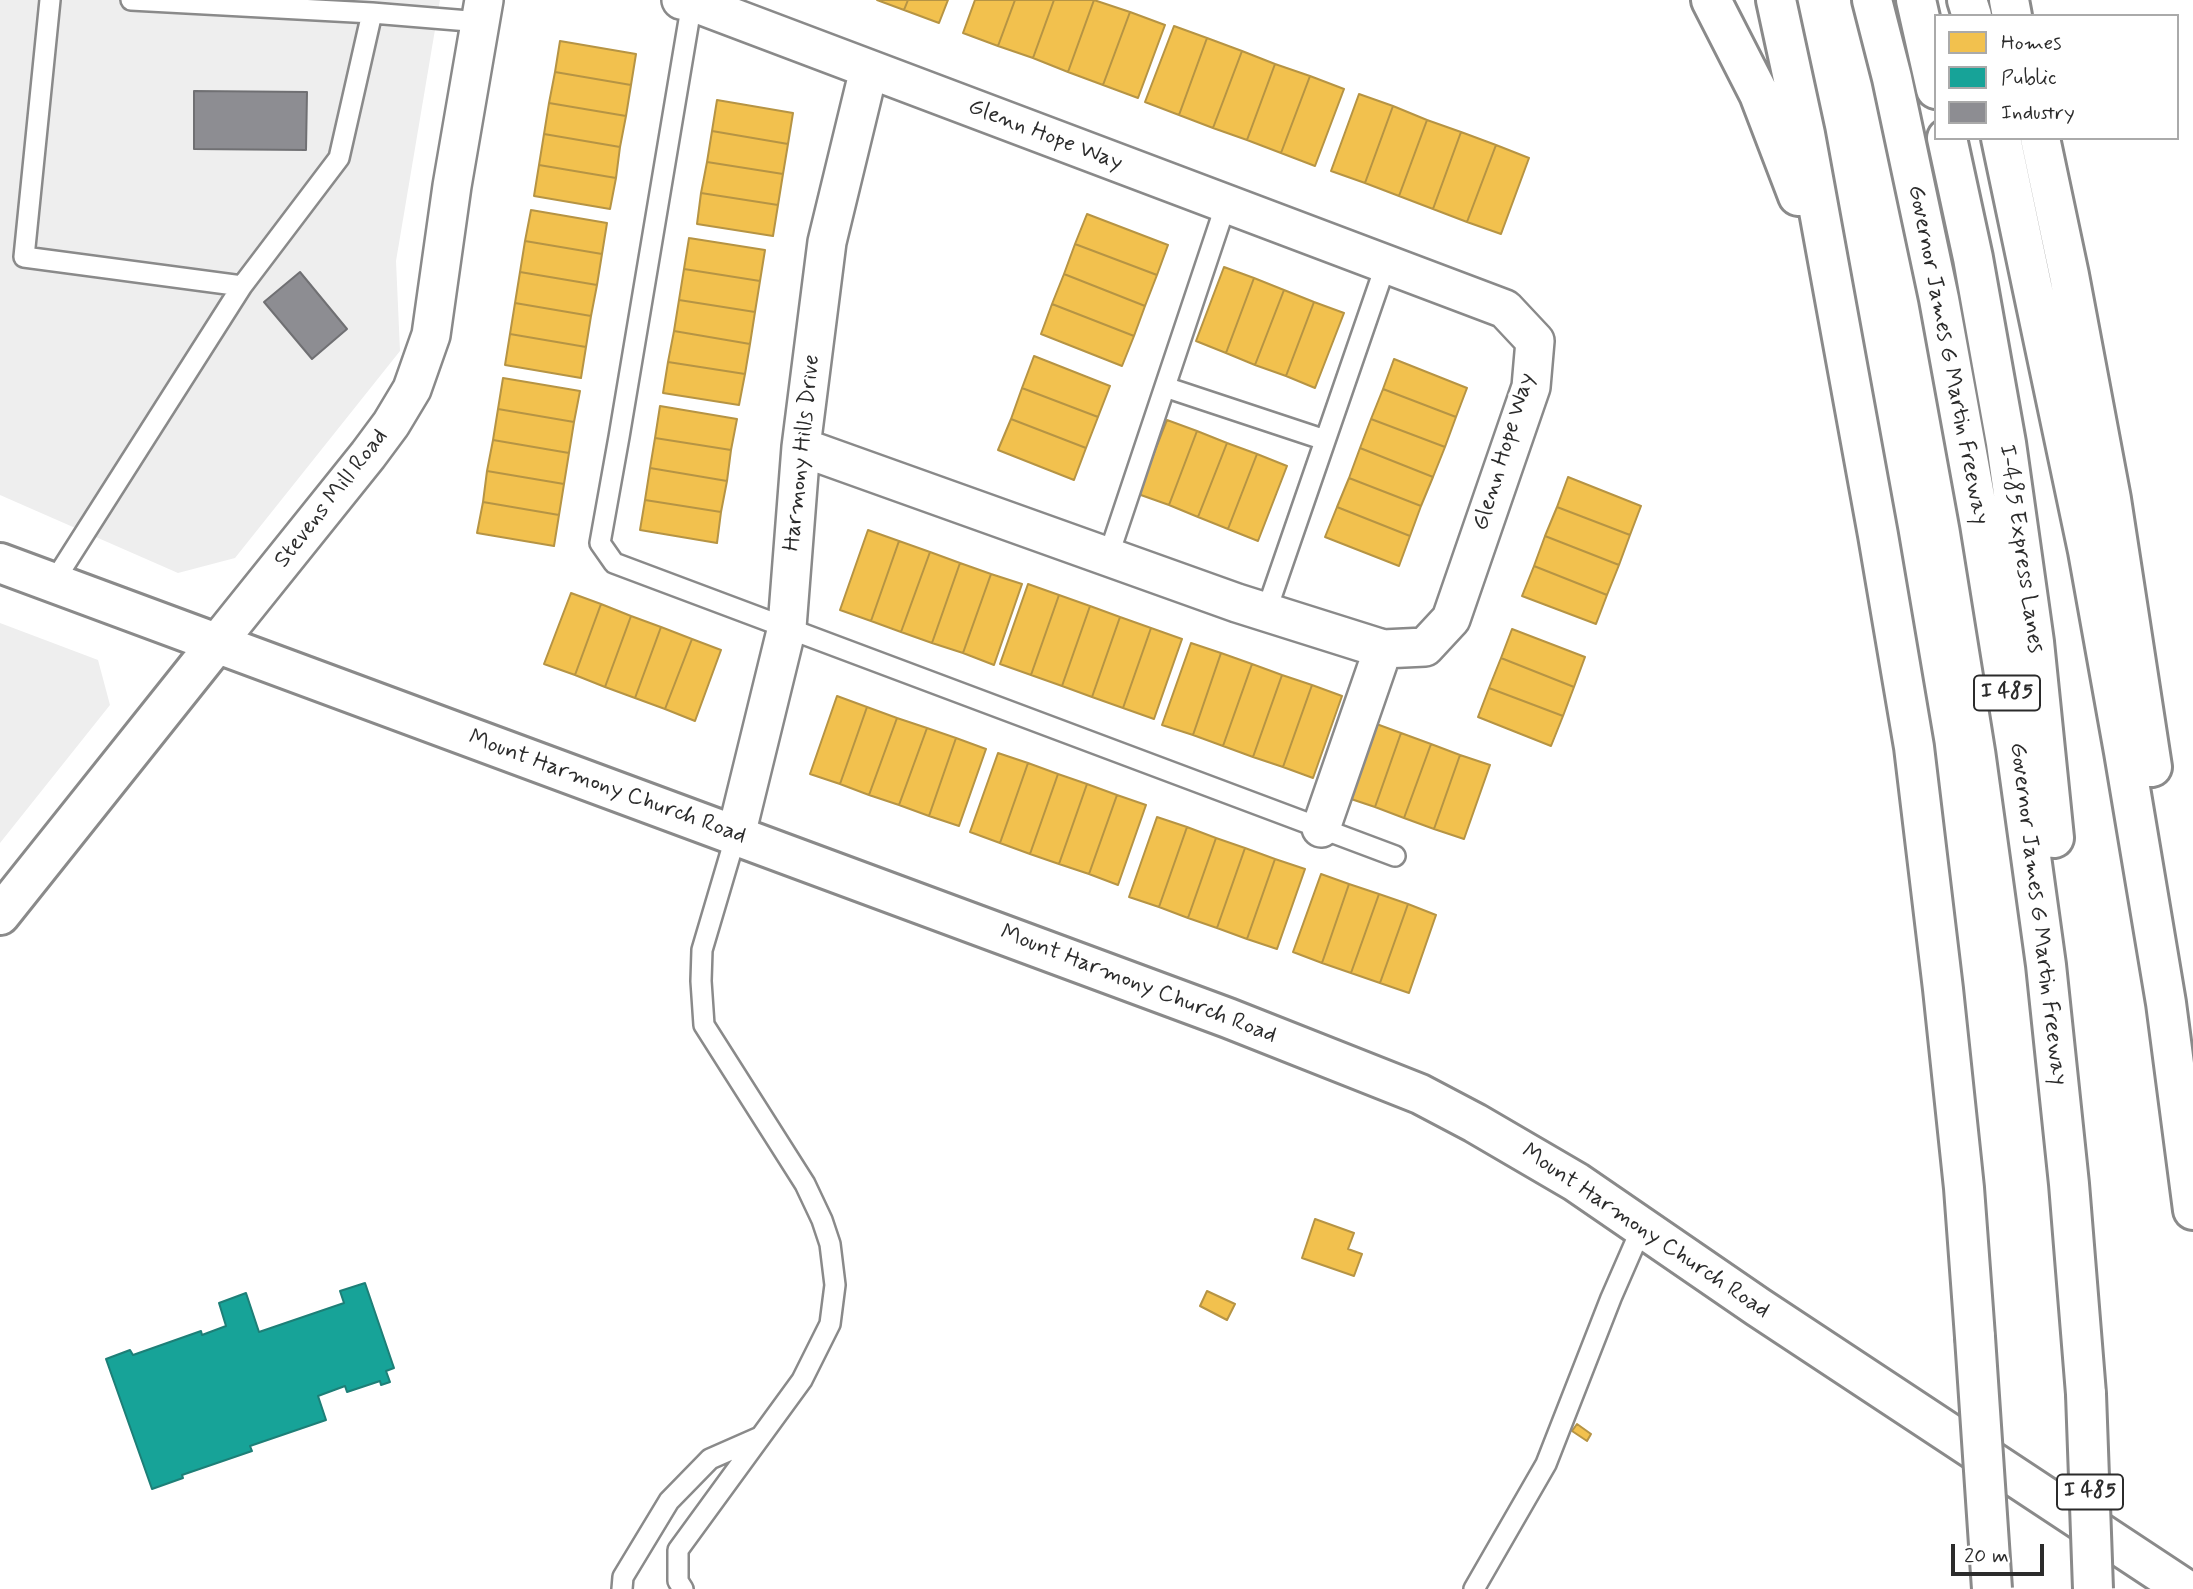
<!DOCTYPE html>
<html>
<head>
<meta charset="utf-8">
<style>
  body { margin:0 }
  #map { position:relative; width:2193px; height:1589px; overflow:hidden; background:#fff; font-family:Mynerve,sans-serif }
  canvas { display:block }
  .legend { position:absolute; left:1934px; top:14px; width:245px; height:126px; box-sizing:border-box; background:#fff; border:2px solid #aaa; margin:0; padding:9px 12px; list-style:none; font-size:21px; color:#2b2b2b }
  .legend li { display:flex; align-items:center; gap:14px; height:35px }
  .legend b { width:35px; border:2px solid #aaa }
  .scale { position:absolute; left:1951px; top:1544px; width:93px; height:32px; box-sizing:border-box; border:4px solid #2b2b2b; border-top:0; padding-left:9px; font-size:21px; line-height:24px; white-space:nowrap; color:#2b2b2b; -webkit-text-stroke:5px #fff; paint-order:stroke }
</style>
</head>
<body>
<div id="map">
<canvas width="2193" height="1589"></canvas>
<ul class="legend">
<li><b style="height:19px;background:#f2c14e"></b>Homes</li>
<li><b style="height:19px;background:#17a398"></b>Public</li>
<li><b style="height:19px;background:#8d8d92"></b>Industry</li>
</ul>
<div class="scale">20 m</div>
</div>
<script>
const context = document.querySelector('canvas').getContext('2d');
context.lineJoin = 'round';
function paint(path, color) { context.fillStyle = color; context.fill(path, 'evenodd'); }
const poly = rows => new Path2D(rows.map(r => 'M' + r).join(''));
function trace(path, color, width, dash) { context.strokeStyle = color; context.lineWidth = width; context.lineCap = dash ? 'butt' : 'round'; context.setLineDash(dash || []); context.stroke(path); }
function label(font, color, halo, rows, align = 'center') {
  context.font = font + ' Mynerve,sans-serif'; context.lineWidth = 7; context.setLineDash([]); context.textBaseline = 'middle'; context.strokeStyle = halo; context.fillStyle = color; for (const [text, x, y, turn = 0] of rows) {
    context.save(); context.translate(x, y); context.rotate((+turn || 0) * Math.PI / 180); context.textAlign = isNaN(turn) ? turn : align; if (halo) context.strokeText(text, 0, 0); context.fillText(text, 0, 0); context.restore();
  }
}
const built = poly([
  [0,0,440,0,396,261,400,351,235,558,178,573,0,495],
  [0,623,98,660,110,705,0,843]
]);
const homes = poly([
  [877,0,908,0,904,10,877,0],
  [908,0,948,0,939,23,904,10,908,0],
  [975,0,1015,0,998,46,963,33,975,0],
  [1015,0,1054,0,1033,58,998,46,1015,0],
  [1054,0,1094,0,1068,72,1033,58,1054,0],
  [1094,0,1130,12,1103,85,1068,72,1094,0],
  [1130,12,1165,25,1138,98,1103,85,1130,12],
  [1174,26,1207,38,1179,115,1145,102,1174,26],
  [1207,38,1242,51,1213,128,1179,115,1207,38],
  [560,41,636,54,631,85,555,72,560,41],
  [1242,51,1275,64,1247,140,1213,128,1242,51],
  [1275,64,1310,76,1281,153,1247,140,1275,64],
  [555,72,631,85,626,116,549,103,555,72],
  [1310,76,1344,89,1315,166,1281,153,1310,76],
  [1359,94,1393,106,1365,183,1331,171,1359,94],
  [717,100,793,113,788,144,712,131,717,100],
  [549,103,626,116,620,147,544,134,549,103],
  [1393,106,1427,120,1399,196,1365,183,1393,106],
  [1427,120,1461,132,1433,209,1399,196,1427,120],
  [712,131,788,144,783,174,707,162,712,131],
  [1461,132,1496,145,1467,222,1433,209,1461,132],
  [544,134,620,147,616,178,539,165,544,134],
  [1496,145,1529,158,1501,234,1467,222,1496,145],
  [707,162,783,174,778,205,701,193,707,162],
  [539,165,616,178,610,209,534,196,539,165],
  [701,193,778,205,773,236,697,224,701,193],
  [531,210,607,223,602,254,525,241,531,210],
  [1087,214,1168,245,1157,275,1075,244,1087,214],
  [689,238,765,250,760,281,684,269,689,238],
  [525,241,602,254,597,285,520,272,525,241],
  [1075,244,1157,275,1145,306,1064,274,1075,244],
  [1224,267,1254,278,1226,353,1196,341,1224,267],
  [684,269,760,281,755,312,679,300,684,269],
  [520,272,597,285,591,316,515,303,520,272],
  [1064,274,1145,306,1134,336,1052,304,1064,274],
  [1254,278,1284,290,1255,365,1226,353,1254,278],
  [1284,290,1314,302,1286,376,1255,365,1284,290],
  [679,300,755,312,750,344,674,331,679,300],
  [1314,302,1344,313,1315,388,1286,376,1314,302],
  [515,303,591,316,586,347,510,334,515,303],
  [1052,304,1134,336,1122,366,1041,334,1052,304],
  [674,331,750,344,745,374,668,362,674,331],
  [510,334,586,347,581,378,505,365,510,334],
  [1034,356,1110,386,1098,417,1022,388,1034,356],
  [1394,359,1467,388,1456,417,1383,389,1394,359],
  [668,362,745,374,739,405,663,393,668,362],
  [503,378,580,391,574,422,498,409,503,378],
  [1022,388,1098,417,1086,448,1011,419,1022,388],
  [1383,389,1456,417,1445,447,1371,419,1383,389],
  [660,406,737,419,731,450,655,438,660,406],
  [498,409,574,422,569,453,493,440,498,409],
  [1011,419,1086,448,1074,480,998,450,1011,419],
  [1371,419,1445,447,1433,477,1360,448,1371,419],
  [1167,420,1197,431,1169,505,1138,494,1167,420],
  [1197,431,1227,443,1198,517,1169,505,1197,431],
  [655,438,731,450,727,481,650,468,655,438],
  [493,440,569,453,564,484,487,471,493,440],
  [1227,443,1257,454,1228,529,1198,517,1227,443],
  [1360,448,1433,477,1421,506,1349,478,1360,448],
  [1257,454,1287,466,1258,541,1228,529,1257,454],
  [650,468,727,481,721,512,645,500,650,468],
  [487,471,564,484,559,515,483,502,487,471],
  [1568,477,1641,506,1630,535,1557,507,1568,477],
  [1349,478,1421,506,1410,536,1337,507,1349,478],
  [645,500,721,512,717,543,640,530,645,500],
  [483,502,559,515,554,546,477,533,483,502],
  [1337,507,1410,536,1399,566,1325,537,1337,507],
  [1557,507,1630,535,1619,565,1545,536,1557,507],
  [868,530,899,541,871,621,840,610,868,530],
  [1545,536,1619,565,1607,595,1534,566,1545,536],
  [899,541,930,552,901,632,871,621,899,541],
  [930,552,960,563,932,643,901,632,930,552],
  [960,563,991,574,963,653,932,643,960,563],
  [1534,566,1607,595,1596,624,1522,596,1534,566],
  [991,574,1022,584,994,665,963,653,991,574],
  [1028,584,1059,595,1031,675,1000,664,1028,584],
  [571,593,601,604,575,675,544,664,571,593],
  [1059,595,1090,606,1062,686,1031,675,1059,595],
  [601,604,631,616,605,687,575,675,601,604],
  [1090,606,1120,617,1092,697,1062,686,1090,606],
  [631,616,661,627,635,698,605,687,631,616],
  [1120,617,1151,628,1123,708,1092,697,1120,617],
  [661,627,692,639,665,709,635,698,661,627],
  [1151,628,1182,639,1154,719,1123,708,1151,628],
  [1512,629,1585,657,1574,687,1501,658,1512,629],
  [692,639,721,650,695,721,665,709,692,639],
  [1191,643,1221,653,1193,735,1162,725,1191,643],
  [1221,653,1252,664,1223,746,1193,735,1221,653],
  [1501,658,1574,687,1563,716,1489,688,1501,658],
  [1252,664,1282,675,1253,757,1223,746,1252,664],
  [1282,675,1312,685,1283,767,1253,757,1282,675],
  [1312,685,1342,696,1313,778,1283,767,1312,685],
  [1489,688,1563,716,1551,746,1478,717,1489,688],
  [837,696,867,707,840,784,810,774,837,696],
  [867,707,897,718,869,795,840,784,867,707],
  [897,718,927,728,899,805,869,795,897,718],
  [1371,722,1401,733,1375,807,1345,797,1371,722],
  [927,728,956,738,929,816,899,805,927,728],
  [1401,733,1431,744,1404,818,1375,807,1401,733],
  [956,738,986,749,959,826,929,816,956,738],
  [1431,744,1460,755,1434,829,1404,818,1431,744],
  [998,753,1028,763,1000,843,970,832,998,753],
  [1460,755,1490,765,1464,839,1434,829,1460,755],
  [1028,763,1058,774,1030,854,1000,843,1028,763],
  [1058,774,1087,784,1059,864,1030,854,1058,774],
  [1087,784,1117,795,1089,874,1059,864,1087,784],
  [1117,795,1146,805,1118,885,1089,874,1117,795],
  [1157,817,1187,827,1159,907,1129,897,1157,817],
  [1187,827,1216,838,1188,918,1159,907,1187,827],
  [1216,838,1245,848,1217,928,1188,918,1216,838],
  [1245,848,1275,859,1247,939,1217,928,1245,848],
  [1275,859,1305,869,1277,949,1247,939,1275,859],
  [1321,874,1349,884,1322,963,1293,952,1321,874],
  [1349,884,1379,894,1351,973,1322,963,1349,884],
  [1379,894,1408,904,1380,983,1351,973,1379,894],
  [1408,904,1436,915,1409,993,1380,983,1408,904],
  [1315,1219,1354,1233,1348,1249,1362,1254,1354,1276,1302,1258,1315,1219],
  [1207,1291,1235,1304,1227,1320,1200,1306,1207,1291],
  [1577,1424,1591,1434,1587,1441,1572,1431,1577,1424]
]);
const public = poly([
  [365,1283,394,1368,386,1371,390,1382,381,1385,380,1381,347,1392,345,1386,318,1396,326,1420,250,1446,252,1451,182,1475,183,1478,152,1489,106,1359,130,1350,133,1355,201,1331,202,1335,226,1326,219,1303,246,1293,259,1332,344,1303,340,1291,365,1283]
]);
const industry = poly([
  [194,91,307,92,306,150,194,149,194,91],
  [300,272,347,329,312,359,264,302,300,272]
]);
const service = poly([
  [50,0,24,257,242,286],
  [131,0,372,13],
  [692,2,619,437,600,543,614,563,1395,856],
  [1165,387,1325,440],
  [1108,557,1226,204],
  [53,583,242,286,339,158,372,13,481,22],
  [1266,612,1386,264],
  [622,1589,623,1577,669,1501,710,1459,760,1437],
  [683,1589,678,1581,678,1550,802,1380,830,1324,835,1285,830,1244,822,1220,805,1184,704,1025,701,981,702,950,736,835],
  [1474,1589,1546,1464,1611,1298,1642,1227]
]);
const minor = poly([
  [681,0,692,2,1505,309,1535,341,1531,387,1451,619,1425,647,1383,649,1237,603,801,447],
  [217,643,368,455,391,424,412,389,431,335,452,186,484,0],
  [1321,828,1383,649],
  [736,835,787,627,801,447,827,242,869,69]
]);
const tertiary = poly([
  [0,563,1228,1018,1420,1094,1475,1123,1576,1182,1758,1307,2185,1589],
  [0,915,217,643]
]);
const motorway = poly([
  [1711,0,1759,94,1798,196],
  [1776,0,1805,134,1878,535,1914,747,1943,989,1964,1188,1975,1337],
  [1872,0,1892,78,1939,299,1980,524,2016,748,2046,965,2069,1184,2086,1394],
  [1916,0,1936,89],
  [1967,0,1972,16],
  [2009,0,2012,16],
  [1947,138,1973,258,2006,443,2034,642,2054,838],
  [2001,138,2088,551,2124,752,2166,1003,2193,1210],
  [2040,138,2069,275,2111,499,2152,767]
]);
const motorwayBridge = poly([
  [1975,1337,1992,1589],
  [2086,1394,2093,1589]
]);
const shields = [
  [2007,693,66],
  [2090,1492,66]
];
const shieldNames = [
  ["I 485",2007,693],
  ["I 485",2090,1492]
];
const streetNames = [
  ["Glenn Hope Way",1045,136,21],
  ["Governor James G Martin Freeway",1947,355,79],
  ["Glenn Hope Way",1505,452,-73],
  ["Harmony Hills Drive",803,453,-84],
  ["Stevens Mill Road",332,499,-52],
  ["I-485 Express Lanes",2020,549,82],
  ["Mount Harmony Church Road",607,788,20],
  ["Governor James G Martin Freeway",2037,914,83],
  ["Mount Harmony Church Road",1138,985,21],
  ["Mount Harmony Church Road",1645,1232,34]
];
paint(built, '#eee');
paint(homes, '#f2c14e');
trace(homes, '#b69444', 2);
paint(public, '#17a398');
trace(public, '#1d7f77', 2);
paint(industry, '#8d8d92');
trace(industry, '#707073', 2);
trace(service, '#8a8a8a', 24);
trace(minor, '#8a8a8a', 42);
trace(tertiary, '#8a8a8a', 44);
trace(motorway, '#8a8a8a', 44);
trace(service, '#fff', 19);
trace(minor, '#fff', 37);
trace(tertiary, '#fff', 38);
trace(motorway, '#fff', 38);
trace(motorwayBridge, '#8a8a8a', 44, []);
trace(motorwayBridge, '#fff', 38);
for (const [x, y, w] of shields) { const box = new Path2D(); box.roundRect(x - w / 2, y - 17.5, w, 35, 5); context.fillStyle = '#fff'; context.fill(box); trace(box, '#2b2b2b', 2); }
label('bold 21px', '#2b2b2b', null, shieldNames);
label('23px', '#2b2b2b', '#fff', streetNames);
</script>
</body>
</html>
